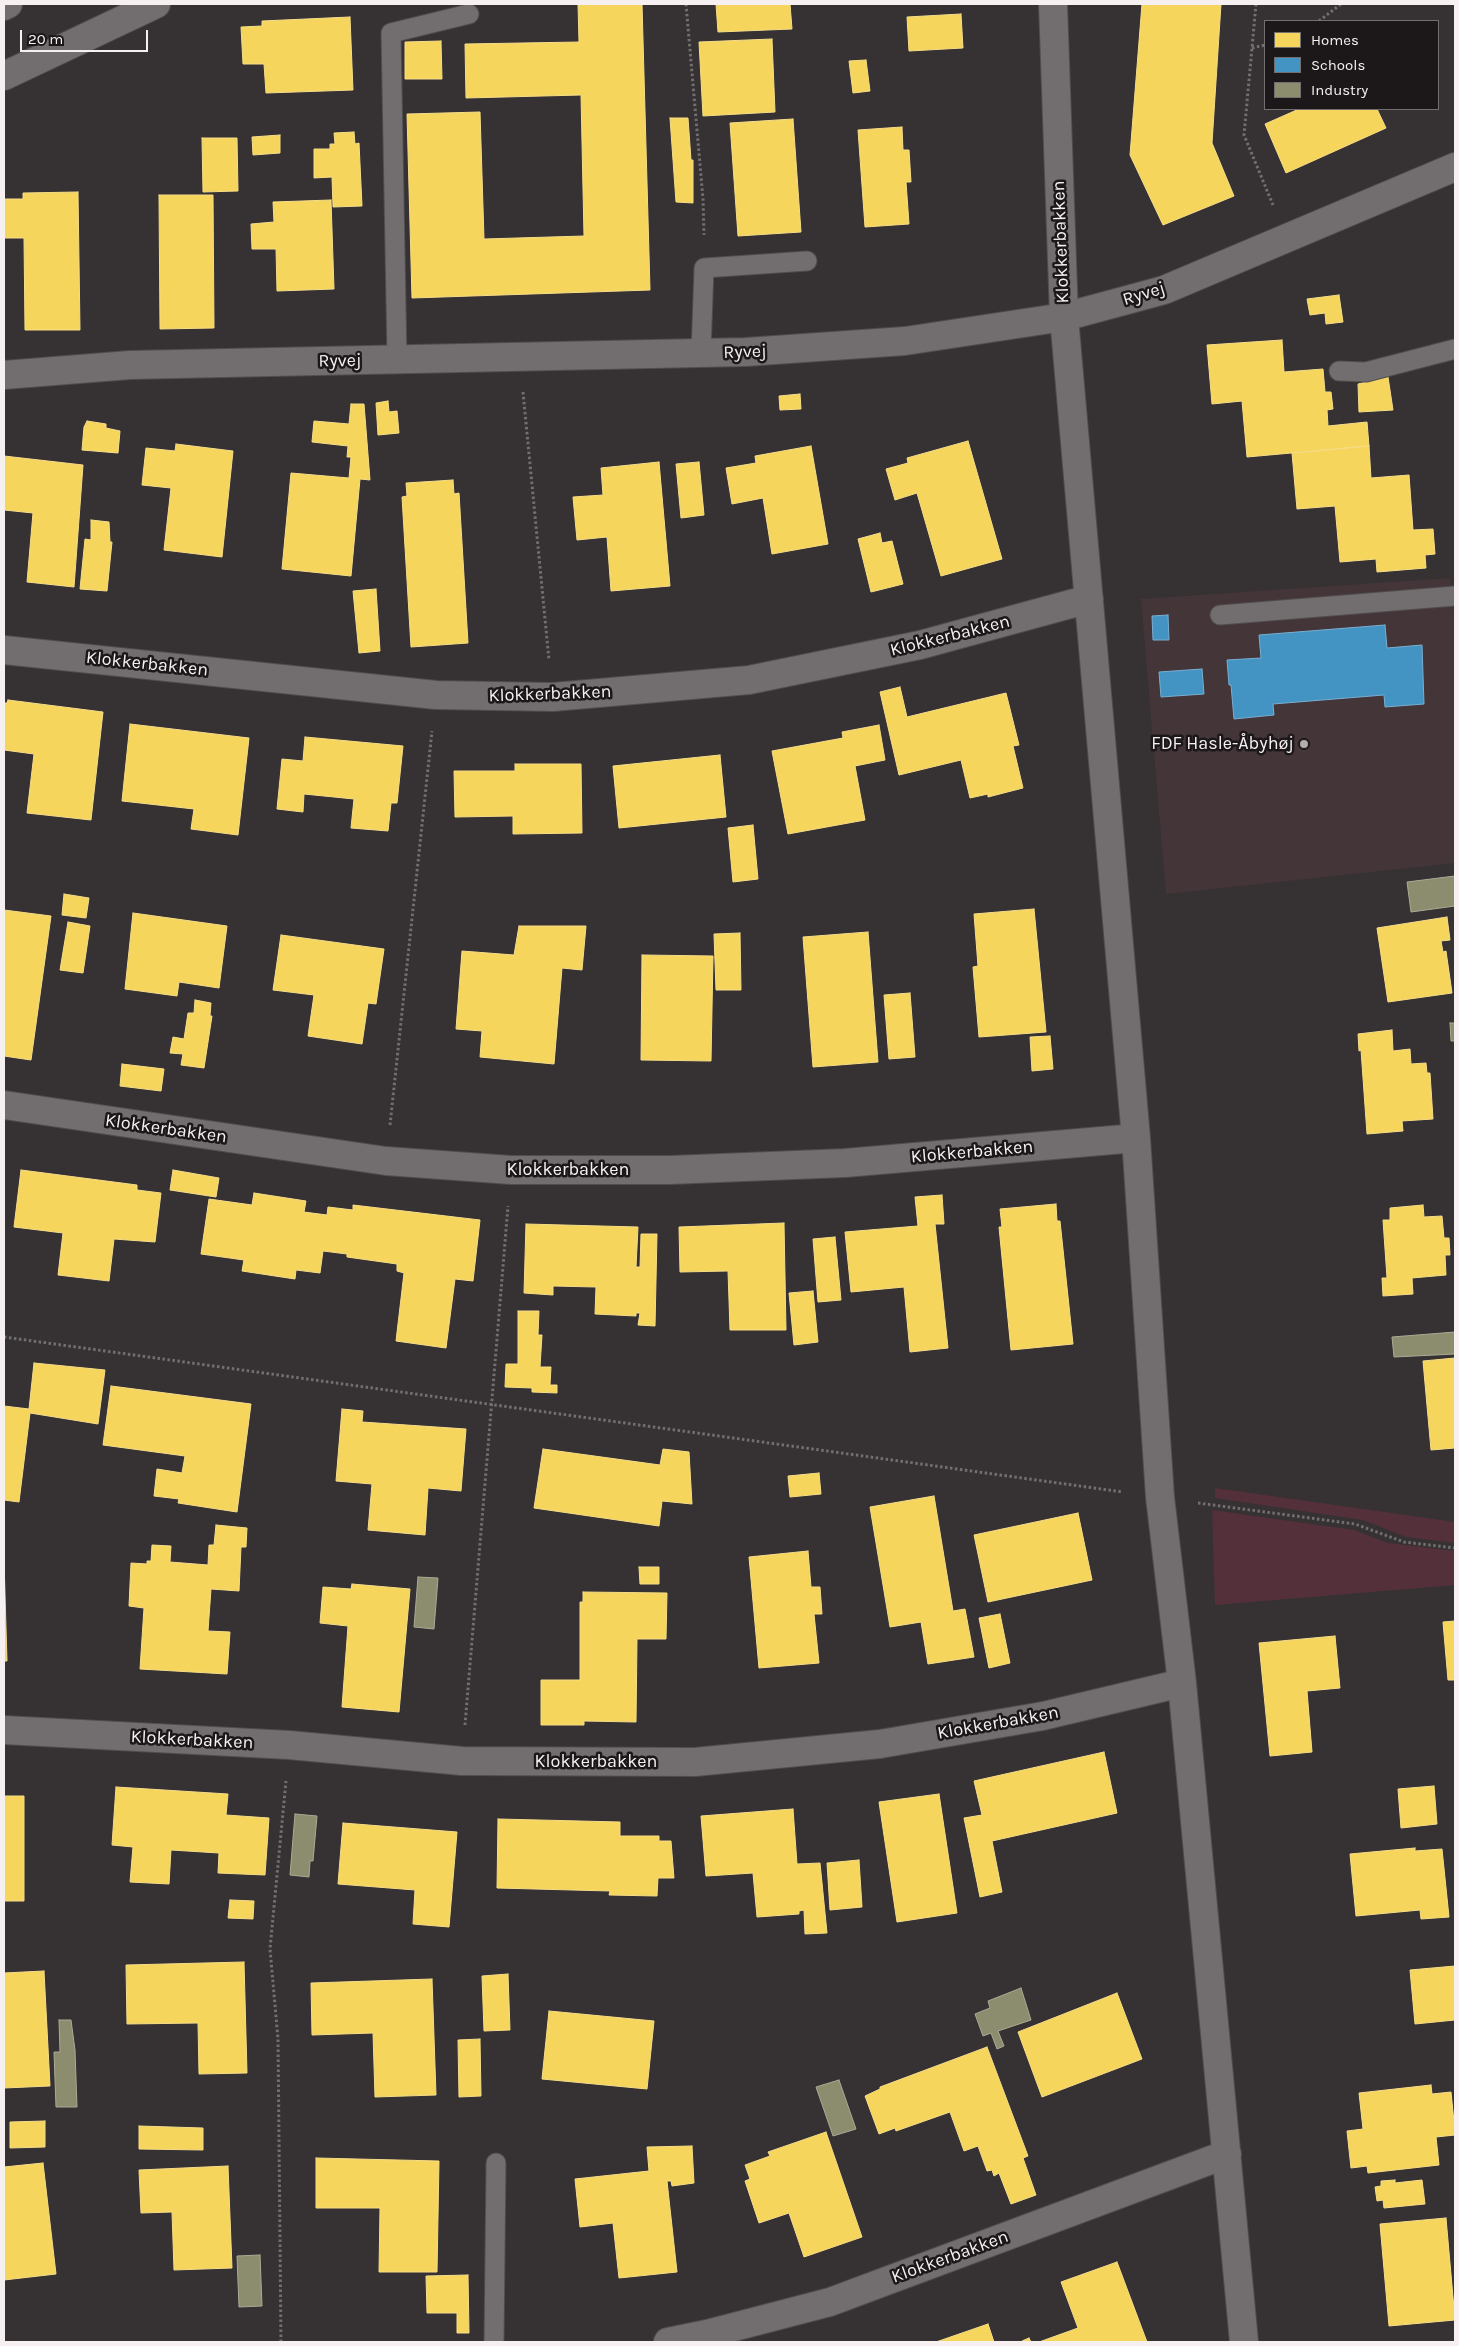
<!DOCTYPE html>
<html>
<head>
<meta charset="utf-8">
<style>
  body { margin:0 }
  #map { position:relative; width:1459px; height:2346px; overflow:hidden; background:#363132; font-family:Karla,sans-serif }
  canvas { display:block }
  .frame { position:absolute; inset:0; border:5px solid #f6f0f1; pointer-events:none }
  .legend { position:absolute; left:1264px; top:20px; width:175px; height:90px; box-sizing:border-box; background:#1c1819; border:1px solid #736e6f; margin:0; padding:6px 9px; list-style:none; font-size:15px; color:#f6f0f1 }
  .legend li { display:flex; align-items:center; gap:10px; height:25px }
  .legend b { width:25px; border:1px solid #736e6f }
  .scale { position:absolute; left:20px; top:30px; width:128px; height:22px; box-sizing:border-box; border:2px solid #f6f0f1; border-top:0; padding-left:6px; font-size:15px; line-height:18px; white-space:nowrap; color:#f6f0f1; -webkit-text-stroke:4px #1c1819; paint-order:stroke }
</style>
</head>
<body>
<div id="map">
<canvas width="1459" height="2346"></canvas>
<div class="frame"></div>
<ul class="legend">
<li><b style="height:14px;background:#f6d55c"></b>Homes</li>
<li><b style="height:14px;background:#4393c3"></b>Schools</li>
<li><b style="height:14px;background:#8c8c6e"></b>Industry</li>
</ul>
<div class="scale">20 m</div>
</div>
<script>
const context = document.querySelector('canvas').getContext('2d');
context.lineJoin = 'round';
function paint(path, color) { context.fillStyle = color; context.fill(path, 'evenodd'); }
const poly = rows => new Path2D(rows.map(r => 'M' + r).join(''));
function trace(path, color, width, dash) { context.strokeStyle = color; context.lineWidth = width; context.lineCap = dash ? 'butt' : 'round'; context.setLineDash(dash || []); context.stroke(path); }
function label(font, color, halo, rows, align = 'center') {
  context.font = font + ' Karla,sans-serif'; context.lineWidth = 5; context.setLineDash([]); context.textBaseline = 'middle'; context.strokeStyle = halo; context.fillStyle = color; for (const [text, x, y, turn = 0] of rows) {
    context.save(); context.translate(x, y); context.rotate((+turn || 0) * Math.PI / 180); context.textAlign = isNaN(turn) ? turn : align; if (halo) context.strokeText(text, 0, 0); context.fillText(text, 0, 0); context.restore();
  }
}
const built = poly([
  [1450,578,1455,624,1455,863,1166,894,1141,599]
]);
const green = poly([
  [1215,1488,1455,1522,1455,1543,1406,1537,1363,1520,1215,1498],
  [1212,1510,1354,1530,1388,1543,1455,1551,1455,1585,1215,1605]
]);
const homes = poly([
  [578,4,642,4,650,290,412,298,407,114,480,112,484,239,584,236,581,95,466,98,465,44,579,42,578,4],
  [716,4,790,4,792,29,718,32,716,4],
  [1142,4,1221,4,1212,143,1234,196,1163,225,1130,155,1142,4],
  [961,14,963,48,909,51,907,17,961,14],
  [350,17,353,90,266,93,264,64,243,64,241,27,262,26,262,21,350,17],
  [772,39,775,112,703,116,699,42,772,39],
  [441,41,442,79,405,79,405,42,441,41],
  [866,60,870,91,853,93,849,61,866,60],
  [1299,109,1377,109,1386,128,1286,173,1265,124,1299,109],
  [670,118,688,118,691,160,693,160,693,203,676,202,670,118],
  [793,119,801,232,738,236,730,123,793,119],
  [902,127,903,150,909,150,911,182,906,182,909,224,865,227,858,130,902,127],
  [354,132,355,144,359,143,362,206,333,207,332,177,314,178,314,149,330,149,330,144,335,144,334,133,354,132],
  [280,135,280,153,253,155,252,137,280,135],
  [202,138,237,138,238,191,203,192,202,138],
  [78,192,80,330,25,330,24,238,4,238,4,199,23,199,23,193,78,192],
  [159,195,213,195,214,328,160,329,159,195],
  [331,200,334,289,277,291,276,249,252,249,251,224,274,222,273,202,331,200],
  [1339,295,1343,322,1326,324,1325,313,1310,315,1307,299,1339,295],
  [1282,340,1284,372,1323,369,1325,392,1331,392,1333,409,1327,410,1328,426,1367,422,1369,446,1247,457,1242,401,1212,404,1207,345,1282,340],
  [1388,377,1393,410,1359,412,1358,384,1388,377],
  [800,394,801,409,780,410,779,396,800,394],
  [388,401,389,412,397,411,399,433,378,435,376,403,388,401],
  [351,404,364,404,370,480,360,479,351,576,282,569,291,473,349,478,351,457,347,457,348,446,312,442,314,421,349,424,351,404],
  [87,421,106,424,106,428,120,431,118,453,82,450,84,427,87,421],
  [968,441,1002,559,941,576,917,493,895,500,886,469,908,463,907,458,968,441],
  [176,444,233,451,222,557,164,550,171,488,142,485,146,448,175,451,176,444],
  [811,446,828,544,772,554,763,498,732,504,726,468,756,463,755,456,811,446],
  [1369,446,1371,478,1409,475,1413,530,1433,529,1435,554,1425,555,1426,568,1377,572,1376,559,1340,562,1335,506,1297,509,1292,453,1369,446],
  [4,456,83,465,74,587,27,582,33,513,4,510,4,456],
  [659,462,670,586,611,591,607,537,577,540,573,497,603,495,601,468,659,462],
  [699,462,704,515,681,518,676,464,699,462],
  [453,480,454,494,459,493,468,643,411,647,402,497,407,496,406,483,453,480],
  [91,520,109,522,110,542,112,542,107,591,80,589,85,539,91,540,91,520],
  [880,533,882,543,892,541,903,584,871,592,858,539,880,533],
  [376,589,380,651,359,653,353,591,376,589],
  [900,687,907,717,1006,693,1019,745,1013,746,1023,788,988,797,988,794,970,798,961,760,899,775,880,692,900,687],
  [8,700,103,712,91,820,27,813,34,754,4,750,4,703,7,703,8,700],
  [130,724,249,738,238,835,191,829,194,809,122,801,130,724],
  [879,725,885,760,855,766,865,820,788,834,772,751,843,738,842,732,879,725],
  [305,737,403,746,397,803,391,803,388,831,351,828,354,799,304,794,303,812,277,809,282,759,303,761,305,737],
  [720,755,726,817,619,828,613,766,720,755],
  [515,764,581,764,582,833,513,834,513,816,455,817,454,771,515,771,515,764],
  [753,825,758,879,733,882,728,828,753,825],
  [64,894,89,898,86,918,62,915,64,894],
  [1034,909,1046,1032,979,1037,973,967,978,966,974,914,1034,909],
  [4,910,51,916,31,1060,4,1056,4,910],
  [133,913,227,926,219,988,179,982,177,996,125,989,133,913],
  [1447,917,1450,940,1441,941,1443,952,1446,951,1452,993,1388,1002,1377,928,1447,917],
  [68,922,90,926,83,973,60,970,68,922],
  [519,926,586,926,582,970,562,968,554,1064,480,1057,482,1031,456,1029,462,951,514,955,519,926],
  [868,932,878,1062,813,1067,803,937,868,932],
  [740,933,741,990,716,990,714,934,740,933],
  [281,935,384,949,376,1004,368,1003,362,1044,308,1036,314,995,273,990,281,935],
  [642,955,713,956,711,1061,641,1060,642,955],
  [910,993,915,1057,889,1059,884,995,910,993],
  [195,1000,211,1003,210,1016,212,1016,204,1068,181,1065,183,1054,170,1053,173,1037,184,1039,188,1013,194,1013,195,1000],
  [1392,1030,1393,1051,1410,1049,1411,1064,1426,1063,1427,1073,1430,1073,1433,1119,1402,1121,1403,1131,1367,1134,1361,1050,1359,1051,1358,1034,1392,1030],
  [1050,1036,1053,1069,1032,1071,1030,1037,1050,1036],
  [122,1064,164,1069,161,1091,120,1086,122,1064],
  [21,1170,137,1185,137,1190,161,1193,155,1242,114,1239,109,1281,58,1275,63,1233,14,1227,21,1170],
  [173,1170,219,1178,216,1197,170,1190,173,1170],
  [254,1193,306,1201,304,1212,327,1215,328,1207,353,1210,353,1205,480,1220,473,1281,455,1279,446,1348,396,1341,404,1273,397,1271,397,1264,347,1257,347,1254,323,1251,320,1273,296,1270,295,1279,242,1271,244,1260,201,1254,209,1199,252,1205,254,1193],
  [942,1195,944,1224,935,1224,948,1348,910,1352,904,1287,851,1292,845,1232,918,1226,915,1197,942,1195],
  [1056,1204,1057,1221,1060,1221,1073,1344,1011,1350,999,1227,1002,1227,1000,1209,1056,1204],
  [1423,1205,1424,1217,1442,1216,1444,1238,1449,1238,1450,1255,1445,1255,1446,1275,1412,1278,1413,1294,1383,1296,1382,1278,1387,1278,1383,1220,1390,1220,1390,1208,1423,1205],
  [784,1223,786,1330,730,1330,728,1271,680,1272,679,1227,784,1223],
  [526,1224,638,1227,636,1267,640,1267,641,1234,657,1234,655,1326,638,1325,640,1313,636,1313,636,1316,595,1314,596,1287,553,1286,553,1295,524,1293,526,1224],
  [835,1237,841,1300,818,1302,813,1239,835,1237],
  [813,1291,818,1342,794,1345,789,1293,813,1291],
  [518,1311,539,1311,538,1335,542,1335,540,1367,551,1367,550,1385,557,1385,557,1393,532,1392,532,1388,505,1387,506,1364,518,1364,518,1311],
  [1455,1358,1455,1448,1431,1450,1423,1361,1455,1358],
  [34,1363,105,1370,98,1424,30,1413,19,1502,4,1500,4,1406,29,1409,34,1363],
  [111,1386,251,1404,237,1512,178,1503,179,1499,154,1496,157,1469,182,1473,185,1456,103,1445,111,1386],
  [342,1409,363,1411,362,1422,466,1429,461,1491,428,1488,425,1535,368,1530,372,1484,336,1481,342,1409],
  [543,1449,660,1465,663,1449,689,1452,692,1504,662,1501,659,1526,534,1508,543,1449],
  [819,1473,821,1494,790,1497,788,1476,819,1473],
  [934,1496,953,1611,965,1609,974,1657,928,1664,921,1622,890,1627,870,1507,934,1496],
  [1078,1513,1092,1580,988,1602,974,1535,1078,1513],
  [216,1525,247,1528,246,1547,241,1547,239,1591,211,1589,208,1631,230,1632,227,1674,140,1669,144,1608,129,1606,131,1563,147,1564,147,1561,151,1561,152,1545,171,1546,170,1562,208,1565,209,1545,214,1545,216,1525],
  [808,1551,811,1587,820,1587,822,1614,814,1614,819,1663,759,1668,749,1557,808,1551],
  [4,1561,7,1661,4,1661,4,1561],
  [639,1567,659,1567,659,1584,640,1584,639,1567],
  [352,1584,410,1589,399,1712,342,1707,348,1626,320,1623,323,1587,351,1589,352,1584],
  [583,1592,667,1593,666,1639,637,1639,636,1722,584,1721,584,1725,541,1725,541,1680,580,1680,580,1602,583,1602,583,1592],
  [1000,1614,1010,1663,989,1668,979,1618,1000,1614],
  [1455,1621,1455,1680,1448,1680,1443,1622,1455,1621],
  [1335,1636,1340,1688,1307,1691,1312,1752,1270,1756,1259,1643,1335,1636],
  [1104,1752,1117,1813,992,1841,1002,1892,980,1897,964,1818,982,1815,974,1781,1104,1752],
  [1434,1786,1437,1824,1401,1828,1398,1789,1434,1786],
  [116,1787,228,1794,226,1815,269,1818,265,1875,218,1873,219,1853,171,1850,169,1884,130,1882,133,1847,112,1845,116,1787],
  [939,1794,957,1913,897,1922,879,1802,939,1794],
  [4,1796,24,1796,24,1901,4,1901,4,1796],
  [793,1809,797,1864,820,1863,827,1933,805,1934,804,1910,799,1911,799,1914,757,1917,753,1873,706,1876,701,1816,793,1809],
  [498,1819,620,1822,620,1836,659,1836,659,1841,671,1841,674,1878,658,1878,657,1896,609,1895,610,1891,497,1888,498,1819],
  [343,1823,457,1832,449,1927,413,1924,415,1890,338,1884,343,1823],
  [1415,1848,1415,1851,1442,1849,1449,1917,1421,1919,1420,1910,1356,1916,1350,1854,1415,1848],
  [859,1860,862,1907,830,1910,827,1863,859,1860],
  [230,1900,254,1901,253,1919,228,1918,230,1900],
  [244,1962,247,2073,199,2074,198,2023,127,2024,126,1965,244,1962],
  [1455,1966,1455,2020,1415,2024,1410,1970,1455,1966],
  [44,1971,50,2086,4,2088,4,1973,44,1971],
  [508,1974,510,2030,484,2031,482,1976,508,1974],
  [432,1979,436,2095,375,2097,373,2033,312,2035,311,1983,432,1979],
  [1117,1993,1142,2059,1042,2097,1018,2032,1117,1993],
  [549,2011,654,2021,647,2089,542,2079,549,2011],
  [480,2039,481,2096,459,2097,458,2040,480,2039],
  [987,2047,1028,2156,1023,2158,1036,2195,1011,2204,999,2173,994,2176,992,2170,987,2171,978,2146,964,2151,950,2112,896,2131,895,2128,879,2134,865,2096,880,2089,880,2087,987,2047],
  [1431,2085,1432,2094,1451,2092,1455,2132,1455,2135,1436,2137,1439,2165,1368,2173,1367,2166,1351,2168,1347,2131,1363,2129,1359,2093,1431,2085],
  [45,2121,45,2147,10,2148,10,2122,45,2121],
  [139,2126,203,2128,203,2150,139,2149,139,2126],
  [826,2132,862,2237,804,2257,789,2213,759,2223,745,2181,750,2179,745,2165,770,2156,768,2152,826,2132],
  [692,2146,694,2183,672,2186,671,2181,667,2181,677,2272,619,2278,613,2223,580,2227,575,2179,649,2171,647,2147,692,2146],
  [316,2158,439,2161,437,2272,379,2272,380,2208,316,2208,316,2158],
  [43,2163,56,2274,4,2280,4,2167,43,2163],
  [228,2166,232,2268,174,2270,172,2212,141,2213,139,2170,228,2166],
  [1395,2180,1395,2183,1422,2180,1425,2204,1384,2208,1383,2200,1377,2201,1375,2187,1381,2186,1381,2181,1395,2180],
  [1446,2218,1455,2320,1389,2326,1380,2224,1446,2218],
  [1117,2262,1147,2342,1039,2342,1078,2328,1061,2282,1117,2262],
  [468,2275,469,2333,457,2333,457,2313,427,2313,426,2276,468,2275],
  [988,2324,994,2342,936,2342,988,2324],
  [1029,2338,1031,2342,1022,2342,1022,2341,1029,2338]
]);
const schools = poly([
  [1168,615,1169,640,1153,640,1152,616,1168,615],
  [1385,625,1387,648,1422,645,1424,704,1385,707,1384,695,1273,704,1274,715,1234,719,1231,685,1229,685,1227,660,1261,658,1259,635,1385,625],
  [1202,669,1204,694,1161,697,1159,672,1202,669]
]);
const industry = poly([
  [1455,876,1455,906,1411,912,1407,882,1455,876],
  [1450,1023,1455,1023,1455,1041,1451,1041,1450,1023],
  [1455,1332,1455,1354,1394,1357,1392,1337,1455,1332],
  [418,1577,438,1578,434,1629,414,1627,418,1577],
  [295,1814,317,1816,313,1861,310,1861,309,1877,290,1875,295,1814],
  [1021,1988,1031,2020,998,2031,1004,2046,997,2049,991,2033,983,2036,975,2014,990,2008,988,2001,1021,1988],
  [59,2020,71,2020,75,2050,77,2107,56,2107,54,2052,60,2052,59,2020],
  [839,2080,856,2129,833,2136,816,2087,839,2080],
  [260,2255,262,2306,239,2307,237,2256,260,2255]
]);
const path = poly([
  [686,4,703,199,704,235],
  [1256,4,1244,135,1273,205],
  [1319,21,1341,4],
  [1252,48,1265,45],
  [523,392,549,660],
  [390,1125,432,731],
  [4,1337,1123,1492],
  [1198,1503,1355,1524,1404,1542,1455,1548],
  [465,1725,508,1206],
  [281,2342,278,2039,270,1949,286,1781]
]);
const service = poly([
  [701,353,704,268,807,261],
  [397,359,391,33,469,14],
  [1339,371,1366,372,1455,349],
  [1220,615,1455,596],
  [494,2342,496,2163]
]);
const minor = poly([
  [1053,4,1064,317,1136,1138,1160,1497,1182,1683,1244,2342],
  [4,375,130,365,746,352,905,341,1064,317,1164,290,1455,167],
  [4,650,436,695,553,697,749,680,920,645,1089,599],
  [4,1105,386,1161,511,1170,670,1170,845,1163,1136,1138],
  [4,1730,289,1745,462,1761,695,1762,880,1744,1043,1716,1182,1683],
  [668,2342,707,2334,830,2302,1227,2154]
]);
const tertiary = poly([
  [4,6,8,4],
  [4,76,156,4]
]);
const markers = [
  [1304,744,5,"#b3adae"]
];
const streetNames = [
  ["Klokkerbakken",1061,242,-92],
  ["Ryvej",1144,294,-17],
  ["Ryvej",745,352,-2],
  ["Ryvej",340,361,-1],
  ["Klokkerbakken",950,636,-14],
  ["Klokkerbakken",147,664,6],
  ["Klokkerbakken",550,694,-2],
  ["Klokkerbakken",166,1129,8],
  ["Klokkerbakken",972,1152,-5],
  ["Klokkerbakken",568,1170],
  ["Klokkerbakken",998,1723,-10],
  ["Klokkerbakken",192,1740,3],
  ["Klokkerbakken",596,1762],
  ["Klokkerbakken",950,2257,-20]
];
const poiNames = [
  ["FDF Hasle-Åbyhøj",1294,744]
];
paint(built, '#443539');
paint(green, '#54303b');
paint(homes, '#f6d55c');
trace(homes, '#f6dd89', 1);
paint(schools, '#4393c3');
trace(schools, '#79afd1', 1);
paint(industry, '#8c8c6e');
trace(industry, '#acaa95', 1);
trace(service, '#514d4e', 21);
trace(minor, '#514d4e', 30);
trace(tertiary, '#514d4e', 30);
trace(path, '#726f70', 3, [2.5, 2.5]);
trace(service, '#726d6e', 19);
trace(minor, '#726d6e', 28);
trace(tertiary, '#726d6e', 28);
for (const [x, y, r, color] of markers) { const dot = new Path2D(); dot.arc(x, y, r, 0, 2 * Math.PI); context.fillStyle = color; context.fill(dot); trace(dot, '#1c1819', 2); }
label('18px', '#f6f0f1', '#1c1819', streetNames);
label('18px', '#f6f0f1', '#1c1819', poiNames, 'right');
</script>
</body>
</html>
